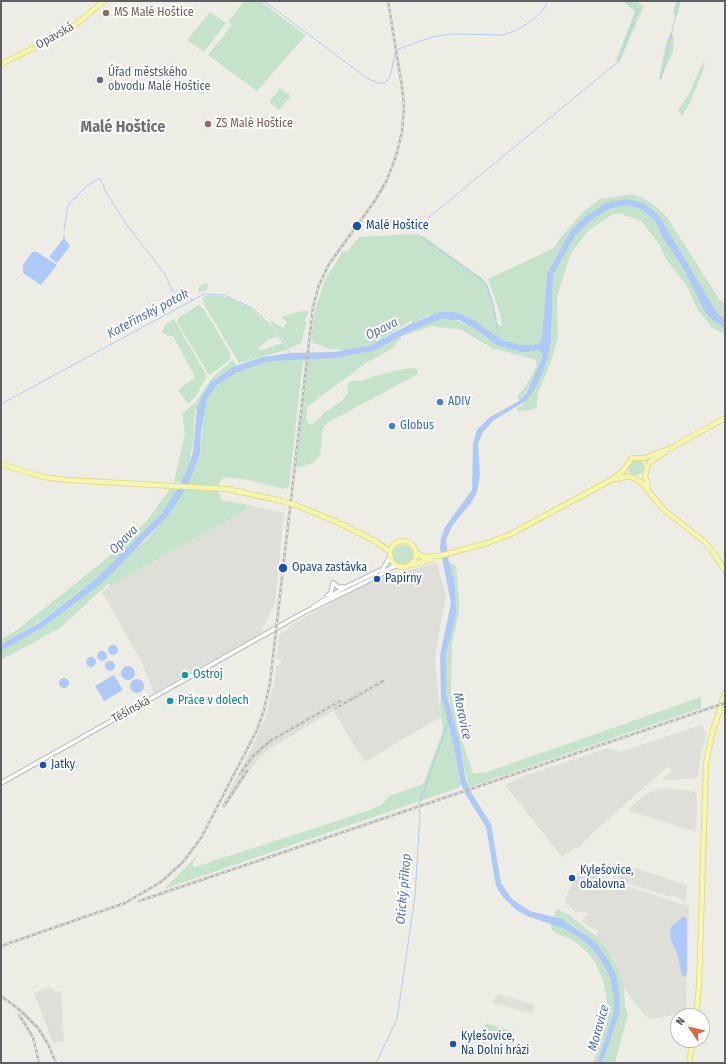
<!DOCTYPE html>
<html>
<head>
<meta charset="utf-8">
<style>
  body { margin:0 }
  #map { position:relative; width:726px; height:1064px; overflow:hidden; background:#eeede5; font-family:"Fira Sans Condensed",sans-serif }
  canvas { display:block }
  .frame { position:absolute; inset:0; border:2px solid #5d5f64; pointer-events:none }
  .north { position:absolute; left:670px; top:1008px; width:40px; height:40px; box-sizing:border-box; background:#fff; border:1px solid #bebfc1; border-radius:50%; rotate:305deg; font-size:11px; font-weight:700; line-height:16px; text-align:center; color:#5d5f64 }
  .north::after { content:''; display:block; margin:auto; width:14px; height:18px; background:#d56a44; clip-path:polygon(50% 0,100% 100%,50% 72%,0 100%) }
</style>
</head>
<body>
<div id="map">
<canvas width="726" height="1064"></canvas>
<div class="frame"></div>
<div class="north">N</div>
</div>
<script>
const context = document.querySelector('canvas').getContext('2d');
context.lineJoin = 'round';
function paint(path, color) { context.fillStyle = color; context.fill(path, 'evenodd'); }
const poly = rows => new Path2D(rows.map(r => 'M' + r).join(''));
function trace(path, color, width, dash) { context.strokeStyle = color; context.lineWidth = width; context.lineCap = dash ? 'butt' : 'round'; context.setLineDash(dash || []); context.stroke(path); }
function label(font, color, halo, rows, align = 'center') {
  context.font = font + ' "Fira Sans Condensed",sans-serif'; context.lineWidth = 4; context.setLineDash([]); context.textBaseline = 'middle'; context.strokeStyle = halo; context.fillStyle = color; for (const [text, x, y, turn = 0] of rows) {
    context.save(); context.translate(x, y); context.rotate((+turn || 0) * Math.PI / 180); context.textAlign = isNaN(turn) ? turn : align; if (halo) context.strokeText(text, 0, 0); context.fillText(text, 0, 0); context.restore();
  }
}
const industrial = poly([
  [253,506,284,513,275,602,264,626,262,627,264,632,154,693,141,661,102,592,110,586],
  [437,563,446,596,435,656,436,675,441,717,365,762,333,711,268,750,252,767,225,807,222,806,254,743,267,713,272,689,274,689,276,667,283,661,276,659,280,634,288,630,289,626,363,586,386,576],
  [701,725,707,733,700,759,698,776,695,779,661,780,672,771,667,767,593,833,578,848,577,847,562,857,505,785,527,775,608,748,620,752],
  [661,788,694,791,697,796,696,832,627,810,644,795],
  [622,864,687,885,686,902,674,896,671,897,617,880],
  [579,871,689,906,686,1012,649,1020,632,999,624,988,616,962,608,950,596,936,598,930,590,927,581,921,589,914,583,911,576,913,564,900],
  [48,987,61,993,64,1041,53,1043,34,993],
  [499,994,535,1005,532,1014,491,1002]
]);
const green = poly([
  [244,1,260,1,306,35,257,91,208,55,232,25,228,22],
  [623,1,636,1,644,6,619,63,616,60,635,12],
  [676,1,681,1,677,16,673,13],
  [210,12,226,23,204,52,187,40],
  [672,33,674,39,673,52,660,80,659,79,664,52,669,35],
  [703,62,705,63,704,68,689,105,682,116,678,110,689,94],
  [280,88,291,96,279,110,269,102],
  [632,194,641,197,654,205,667,217,719,299,725,305,725,319,717,313,660,217,626,199,570,232,547,274,542,336,540,342,534,345,521,345,500,339,477,322,461,314,429,315,412,323,412,320,374,344,347,350,331,349,313,343,311,339,315,310,325,280,343,251,348,251,359,237,417,234,426,238,482,278,487,284,494,306,497,321,494,323,502,326,500,313,488,279,554,248,561,237,583,212,600,199],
  [626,205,641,209,655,221,663,238,685,271,712,320,725,328,725,334,712,328,697,309,688,288,666,259,659,244,641,221,619,213,611,215,588,231,570,255,557,297,558,337,551,362,538,393,537,406,535,409,519,412,516,408,521,406,538,384,547,361,551,343,553,275,563,256,575,236,589,222,609,209],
  [205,283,208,285,207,290,199,292,198,288],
  [208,295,227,297,251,308,274,330,277,337,270,339,257,349,263,350,281,343,285,346,286,350,239,363,205,306,202,298],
  [199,305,204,309,231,355,229,361,209,375,177,322,179,317],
  [302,311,309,311,305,319,306,324,302,339,301,343,289,349,270,322,272,321,283,328,287,322,281,317],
  [452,318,473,328,487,339,529,352,539,350,541,352,541,361,534,381,519,401,517,396,526,386,537,366,536,360,492,348,462,330,433,326,402,336,393,348,366,363,307,407,306,420,310,425,313,424,325,412,342,401,348,392,347,385,350,381,362,381,374,376,409,368,417,369,418,374,327,423,323,428,320,455,313,463,296,468,307,362,303,361,289,486,283,489,249,480,224,477,219,483,218,492,222,500,253,506,110,586,109,583,60,628,1,660,1,651,42,628,77,602,147,539,167,517,183,494,194,471,200,453,204,410,207,399,216,386,236,373,263,363,292,359,335,358,373,351,415,329,431,321],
  [174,319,207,376,196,396,188,404,178,390,195,377,173,336,166,335,162,332,166,324],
  [233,360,237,366,220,375,211,383,197,409,195,409,193,443,188,470,182,482,174,482,185,433,182,413,195,403,211,379],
  '628 467a8 8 0 1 1 16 0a8 8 0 1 1-16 0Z',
  [170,489,179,490,164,511,102,574,44,619,7,641,1,642,1,639,14,632,99,565,146,522],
  '393 555a10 10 0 1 1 20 0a10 10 0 1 1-20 0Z',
  [449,563,456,566,459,598,459,611,452,644,451,693,458,730,473,773,484,773,701,697,701,708,469,787,446,693,446,654,456,607,455,584],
  [441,696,453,743,461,784,458,788,164,889,199,854,193,864,193,866,195,867,370,810,383,804,389,796,423,784,442,734,443,726,440,708],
  [557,909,569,915,596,936,608,950,620,972,624,988,625,1007,628,1014,615,1063,602,1063,619,1015,609,961,597,944,586,935,570,923,554,917],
  [551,924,565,929,583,940,592,949,604,965,610,978,614,999,613,1015,597,1063,593,1063,608,1008,603,980,595,962,585,950,571,939,557,934,552,930],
  [486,1023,514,1032,511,1046,482,1038]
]);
const water = poly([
  [626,199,644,203,660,217,717,313,725,319,725,328,712,320,704,310,685,271,663,238,655,221,641,209,626,205,609,209,589,222,575,236,553,275,551,343,547,361,538,384,526,401,494,420,483,432,478,444,480,475,477,492,471,503,452,526,446,540,449,562,455,584,456,607,456,616,446,654,446,693,459,740,466,781,472,794,491,824,501,883,512,899,530,911,562,919,586,935,597,944,609,961,616,975,620,997,619,1015,602,1063,597,1063,613,1015,614,999,610,978,604,965,592,949,583,940,565,929,527,916,516,910,502,896,496,886,486,827,467,797,461,784,453,743,441,696,440,655,451,603,440,548,441,538,445,527,472,490,473,443,477,430,490,417,519,401,527,392,541,361,542,354,539,350,529,352,520,352,497,345,473,328,459,320,441,319,415,329,373,351,335,358,275,361,263,363,236,373,216,386,207,399,201,431,200,453,194,471,183,494,167,517,104,581,77,602,42,628,1,651,1,644,39,623,73,597,99,576,162,513,177,490,188,468,193,452,197,408,202,396,211,382,233,367,262,357,291,353,334,352,371,345,412,323,440,312,453,312,461,314,477,322,500,339,521,345,534,345,540,342,542,336,547,274,570,232,585,217,606,203],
  [64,238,70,246,57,263,49,257],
  [32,252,37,252,57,265,41,285,23,273,23,265],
  '108 650a5 5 0 1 1 10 0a5 5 0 1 1-10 0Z',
  '97 656a5 5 0 1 1 10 0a5 5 0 1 1-10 0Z',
  '86 662a5 5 0 1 1 10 0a5 5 0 1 1-10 0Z',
  '105 666a5 5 0 1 1 10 0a5 5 0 1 1-10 0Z',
  '121 673a7 7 0 1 1 14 0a7 7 0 1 1-14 0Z',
  [114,675,123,690,104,701,95,686],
  '59 683a5 5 0 1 1 10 0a5 5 0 1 1-10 0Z',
  '130 686a7 7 0 1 1 14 0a7 7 0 1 1-14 0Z',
  [684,916,686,918,687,924,687,974,683,977,681,972,678,955,671,940,670,931,671,927]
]);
const stream = poly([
  [264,1,368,79,379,83,385,83,390,77,396,50,432,37,452,34,503,35,517,30,533,20,543,10,548,1],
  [661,79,679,1],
  [428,218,619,61,638,9,627,1],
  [64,230,68,205,87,186,100,178,106,192,126,224,165,274,171,288,174,293,184,297],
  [64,235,64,238],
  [420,236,486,283,493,304,499,338],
  [188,298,194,300],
  [1,404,204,294,224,295,254,309,274,329,290,353],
  [376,1063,397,1019,415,896,420,815,419,804,448,723]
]);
const tertiary = poly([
  [333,583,338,587,344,587],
  [327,596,331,593,333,583],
  [313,607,344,588,383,569,390,557],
  [1,783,303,613,380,575,392,567,397,566]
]);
const primary = poly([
  [1,64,68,31,104,1],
  [1,464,43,477,67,480,227,489,282,501],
  [616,479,629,476,641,482,664,510,704,541,715,555,725,571],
  [648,486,645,476,647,467,650,462,665,452],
  [295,505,335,521,377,542,390,552],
  '390 554a13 13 0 1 1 26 0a13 13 0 1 1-26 0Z',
  [416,552,423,557,439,556,484,544,509,535,611,480,623,471,632,458,645,458,671,448,725,418],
  [412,565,432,559],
  [696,1016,699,986,706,763,712,734,725,693],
  [689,1063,693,1040]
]);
const rail = poly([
  [336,708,383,681],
  [240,774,252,757,270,741,340,701],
  [224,806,247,771],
  [139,901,725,703],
  [1,946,125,903,161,882,183,862,201,838,257,730,264,710,270,683,313,307,319,285,329,264,374,202,386,182,396,156,402,132,404,106,402,87,388,1],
  [1,996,21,1011,38,1028,48,1044,56,1063],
  [19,1015,33,1037,39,1063]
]);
const primaryBridge = poly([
  [282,501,295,505]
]);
const markers = [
  [106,13,4,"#8d6e63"],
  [100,80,4,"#5c6f8a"],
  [208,124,4,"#8d6e63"],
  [357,226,5,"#1a4fb4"],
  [440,402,4,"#3f7fe0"],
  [392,426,4,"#3f7fe0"],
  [283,568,5,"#1a4fb4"],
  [377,579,4,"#1a4fb4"],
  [185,675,4,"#0f9aa8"],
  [170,701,4,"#0f9aa8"],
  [43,765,4,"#1a4fb4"],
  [572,878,4,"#1a4fb4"],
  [453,1044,4,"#1a4fb4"]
];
const educationNames = [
  ["MS Malé Hoštice",114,13],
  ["ZS Malé Hoštice",216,124]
];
const streetNames = [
  ["Opavská",55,36,-29],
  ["Těšínská",131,710,-29]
];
const serviceNames = [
  ["Úřad městského",108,73],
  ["obvodu Malé Hoštice",108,87]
];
const transitNames = [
  ["Malé Hoštice",366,226],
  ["Opava zastávka",292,568],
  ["Papírny",385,579],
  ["Jatky",51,765],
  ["Kylešovice,",580,871],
  ["obalovna",580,885],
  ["Kylešovice,",461,1037],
  ["Na Dolní hrázi",461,1051]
];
const shopNames = [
  ["ADIV",448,402],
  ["Globus",400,426]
];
const cultureNames = [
  ["Ostroj",193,675],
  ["Práce v dolech",178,701]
];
const waterNames = [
  ["Kateřinský potok",148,314,-28],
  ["Opava",382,329,-26],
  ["Opava",124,540,-45],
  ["Moravice",462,716,78],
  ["Otický příkop",404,889,-85],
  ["Moravice",599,1028,-74]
];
const districtNames = [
  ["Malé Hoštice",123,128]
];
paint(industrial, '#dfdfd9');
paint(green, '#c5e2ca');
paint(water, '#aec9f5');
trace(stream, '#aec9f5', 1);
trace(tertiary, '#b7b9be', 5.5);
trace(primary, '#e1d56b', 6);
trace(tertiary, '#fff', 3.5);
trace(primary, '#f4f5b3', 4.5);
trace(rail, '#b5b6b6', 2.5);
trace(rail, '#fff', 1, [3]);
trace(primaryBridge, '#e1d56b', 6, []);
trace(primaryBridge, '#f4f5b3', 4.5);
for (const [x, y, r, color] of markers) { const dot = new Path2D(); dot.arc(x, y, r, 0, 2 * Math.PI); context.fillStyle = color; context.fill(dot); trace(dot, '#fff', 1.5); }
label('12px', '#785e54', '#fff', educationNames, 'left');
label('12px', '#5d5f64', '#fff', streetNames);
label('12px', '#4e5e75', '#fff', serviceNames, 'left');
label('12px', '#164399', '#fff', transitNames, 'left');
label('12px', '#366cbe', '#fff', shopNames, 'left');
label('12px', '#0d838f', '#fff', cultureNames, 'left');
label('italic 13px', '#5472b5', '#fff', waterNames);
label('bold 16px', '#6e7176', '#fff', districtNames);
</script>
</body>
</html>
